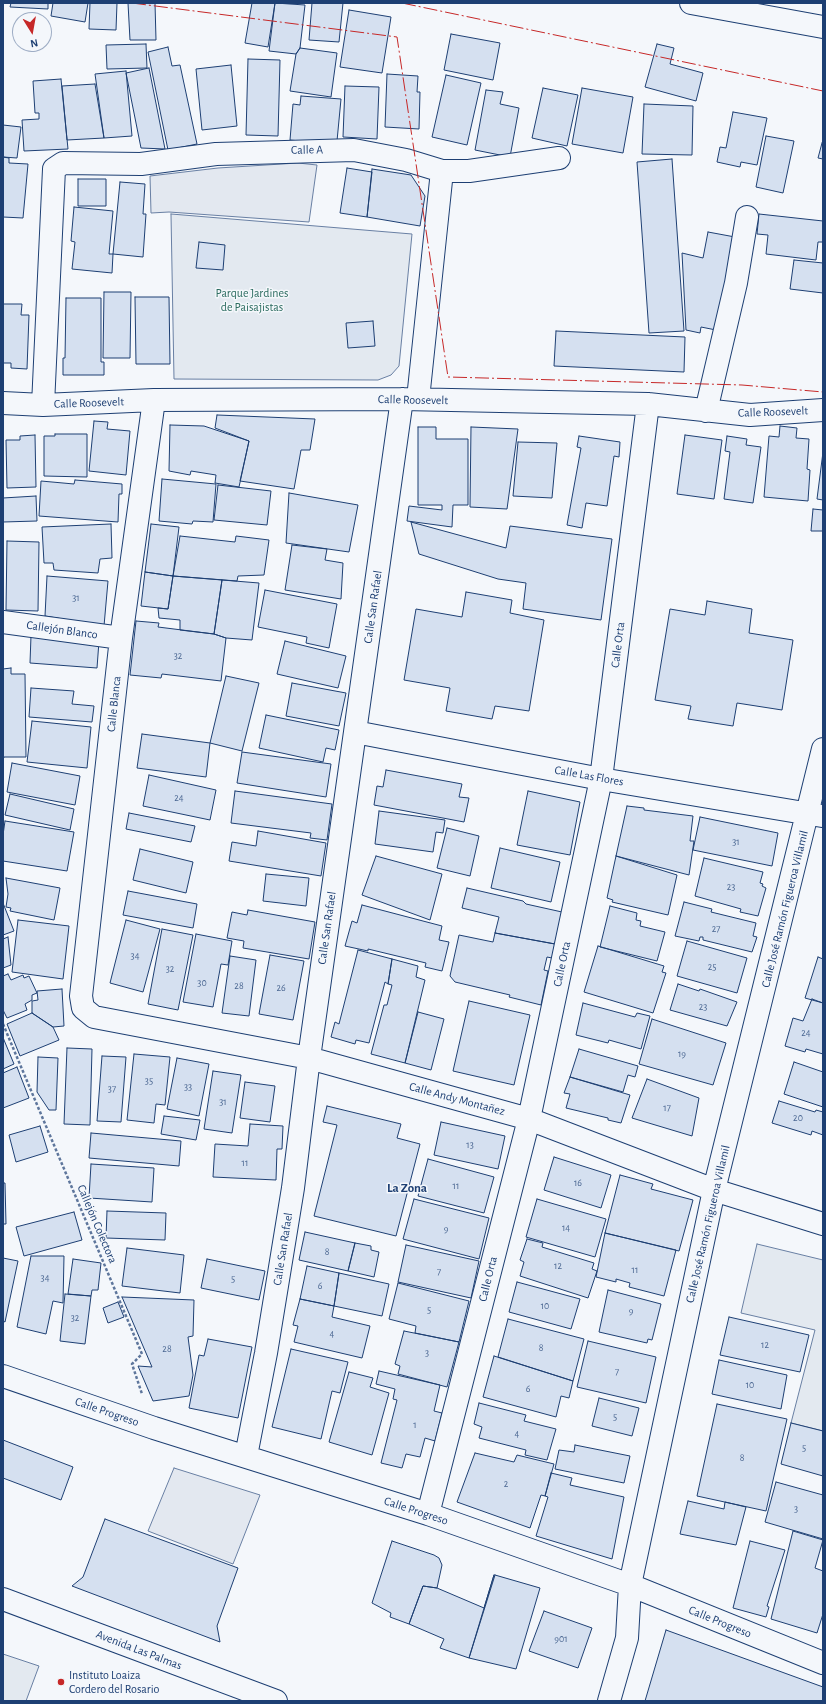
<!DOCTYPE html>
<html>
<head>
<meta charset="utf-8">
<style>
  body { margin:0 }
  #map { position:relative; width:826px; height:1704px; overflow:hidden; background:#f4f7fb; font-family:"Alegreya Sans",sans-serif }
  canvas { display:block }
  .frame { position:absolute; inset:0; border:4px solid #1d3f73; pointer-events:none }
  .north { position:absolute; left:12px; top:12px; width:40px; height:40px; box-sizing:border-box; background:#f4f7fb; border:1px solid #9eadc5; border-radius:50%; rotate:169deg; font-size:11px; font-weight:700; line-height:16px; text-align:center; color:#1d3f73 }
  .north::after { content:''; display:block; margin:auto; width:14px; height:18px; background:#c62828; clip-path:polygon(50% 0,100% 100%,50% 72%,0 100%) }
</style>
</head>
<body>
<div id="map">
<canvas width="826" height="1704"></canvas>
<div class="frame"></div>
<div class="north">N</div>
</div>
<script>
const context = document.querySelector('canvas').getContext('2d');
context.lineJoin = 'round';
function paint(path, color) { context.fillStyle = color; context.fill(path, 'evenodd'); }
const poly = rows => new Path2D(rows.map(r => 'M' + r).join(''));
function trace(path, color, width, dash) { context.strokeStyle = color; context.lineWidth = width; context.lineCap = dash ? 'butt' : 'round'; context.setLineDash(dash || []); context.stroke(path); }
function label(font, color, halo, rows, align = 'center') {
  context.font = font + ' "Alegreya Sans",sans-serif'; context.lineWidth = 3; context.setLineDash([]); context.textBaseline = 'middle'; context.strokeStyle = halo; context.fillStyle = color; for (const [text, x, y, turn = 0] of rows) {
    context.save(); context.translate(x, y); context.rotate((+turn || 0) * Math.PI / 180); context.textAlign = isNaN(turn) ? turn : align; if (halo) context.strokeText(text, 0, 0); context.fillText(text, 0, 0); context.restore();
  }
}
const green = poly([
  [171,214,412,234,399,366,391,375,378,380,174,379,171,214],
  [757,1244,823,1260,823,1431,791,1423,815,1330,741,1313,757,1244],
  [3,1654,39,1666,26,1701,3,1701,3,1654]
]);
const parking = poly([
  [298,163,317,165,309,222,169,212,151,213,150,176,218,168,298,163],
  [174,1468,260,1495,233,1564,148,1531,174,1468]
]);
const building = poly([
  [11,3,48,3,48,9,10,7,11,3],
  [53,3,88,3,85,22,51,16,53,3],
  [90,3,117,3,116,30,89,29,90,3],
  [128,3,155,3,156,40,130,40,128,3],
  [252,3,275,3,268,47,245,43,252,3],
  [275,3,305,5,300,48,296,54,269,51,275,3],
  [312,3,343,3,339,42,309,40,312,3],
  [349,10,391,17,382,73,340,67,349,10],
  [451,34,500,43,493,80,444,70,451,34],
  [146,44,147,68,107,69,106,45,146,44],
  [657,44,674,48,670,64,703,73,696,101,645,87,657,44],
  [168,47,172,66,180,65,197,144,168,150,148,52,168,47],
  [300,48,337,53,331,97,290,91,296,54,300,48],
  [248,59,280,60,278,136,246,135,248,59],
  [231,65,237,126,202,130,196,69,231,65],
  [149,68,165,149,141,148,126,73,149,68],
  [126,71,132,136,104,138,95,74,126,71],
  [387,74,418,76,417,92,420,92,419,129,385,127,387,74],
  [446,75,481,83,467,145,432,137,446,75],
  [61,79,68,149,24,151,22,120,39,119,39,113,35,113,33,81,61,79],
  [95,84,104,138,67,140,62,86,95,84],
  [345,86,379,87,377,139,343,137,345,86],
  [543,88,578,95,567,146,532,138,543,88],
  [582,88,633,97,623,153,572,144,582,88],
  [486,90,503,92,500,104,519,108,510,157,475,150,486,90],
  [301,96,341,99,337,141,321,143,290,140,293,104,300,105,301,96],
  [644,104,693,106,692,155,642,154,644,104],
  [733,112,767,118,757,165,741,162,740,167,717,162,720,147,726,148,733,112],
  [3,125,21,127,17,158,3,157,3,125],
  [766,136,794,141,783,193,756,187,766,136],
  [822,143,823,144,823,159,818,158,822,143],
  [3,157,9,158,9,163,28,164,23,218,3,217,3,157],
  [672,159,684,331,649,333,637,162,672,159],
  [347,168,372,172,367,217,340,213,347,168],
  [372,169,411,175,425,196,420,226,367,217,372,169],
  [78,179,106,179,106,206,78,206,78,179],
  [120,182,145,184,143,214,146,214,143,257,113,254,120,182],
  [74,207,113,211,109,254,113,254,112,273,72,269,75,242,71,241,74,207],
  [759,214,823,221,823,242,818,242,816,260,766,254,768,235,757,234,759,214],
  [708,232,735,237,716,330,701,327,700,333,686,330,682,253,703,258,708,232],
  [199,242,225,245,223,270,196,268,199,242],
  [794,260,823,263,823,293,790,289,794,260],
  [104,292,131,292,130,358,103,358,104,292],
  [135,297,169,297,170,364,136,364,135,297],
  [66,298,101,298,101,362,104,362,104,375,63,375,63,358,65,358,66,298],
  [3,304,22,304,21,315,29,315,27,369,11,368,11,363,3,363,3,304],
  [373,321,375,346,348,348,346,323,373,321],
  [556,331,685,337,684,372,554,366,556,331],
  [217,415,315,419,310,450,301,450,294,489,240,481,249,441,215,428,217,415],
  [94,421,108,422,107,429,130,431,126,475,89,471,94,421],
  [170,425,204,426,249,441,239,487,215,483,216,475,191,471,190,475,169,471,170,425],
  [780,426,797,428,796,438,809,439,807,469,810,470,808,501,764,497,769,436,779,437,780,426],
  [418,427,436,427,436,439,468,439,468,505,453,505,452,527,407,521,409,506,442,510,442,505,418,505,418,427],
  [471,427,518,429,507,509,470,507,471,427],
  [55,434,87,434,87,477,44,476,44,436,55,436,55,434],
  [35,435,36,487,7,488,6,440,20,440,20,436,35,435],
  [685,435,722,440,714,499,677,494,685,435],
  [579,436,620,442,619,457,614,456,607,506,586,503,582,528,567,525,581,448,577,447,579,436],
  [727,436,747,439,746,445,761,447,753,503,724,499,730,452,725,451,727,436],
  [518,442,557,443,552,498,513,496,518,442],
  [823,452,823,500,817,499,823,452],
  [162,479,216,484,213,522,193,521,192,524,159,521,162,479],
  [75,480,122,484,122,494,119,494,118,522,39,516,41,481,74,484,75,480],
  [218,485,271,491,267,525,214,520,218,485],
  [289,493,358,505,349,552,286,543,289,493],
  [36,496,37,521,3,522,3,498,36,496],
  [813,509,823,510,823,531,811,531,813,509],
  [411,522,506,548,510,526,612,539,601,620,523,609,526,583,498,579,419,554,411,522],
  [111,524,112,558,100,559,98,573,54,570,53,563,44,563,42,527,111,524],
  [151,524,179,527,173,576,145,572,151,524],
  [180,536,235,542,236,536,269,540,264,575,238,576,237,581,173,576,180,536],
  [7,541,39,542,38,611,6,610,7,541],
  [292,545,327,549,325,560,343,563,341,599,285,590,292,545],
  [145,572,173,576,168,609,141,606,145,572],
  [47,576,108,581,104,626,45,616,47,576],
  [173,576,222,580,214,634,180,630,180,620,159,618,158,608,168,609,173,576],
  [222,580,259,583,252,640,226,638,214,634,222,580],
  [265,590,337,604,329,648,306,643,307,637,258,627,265,590],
  [466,592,512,600,510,613,544,620,529,711,495,706,492,719,446,711,450,688,404,680,416,609,462,617,466,592],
  [707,601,752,609,749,633,793,640,782,710,737,703,733,726,688,719,691,706,655,700,670,609,705,615,707,601],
  [136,621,159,623,158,627,214,634,226,638,221,681,162,674,161,678,130,675,136,621],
  [31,636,99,641,97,668,30,663,31,636],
  [285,641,346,656,338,688,277,674,285,641],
  [11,668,11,674,25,674,26,757,4,757,3,760,3,669,11,668],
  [226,676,259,683,242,751,210,743,226,676],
  [292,683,346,693,339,726,286,716,292,683],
  [31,688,74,691,72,704,94,706,92,722,29,717,31,688],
  [266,715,339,730,335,750,326,748,323,762,259,748,266,715],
  [32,721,91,727,87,768,27,762,32,721],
  [142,734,210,743,206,777,137,768,142,734],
  [242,752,331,764,326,797,237,783,242,752],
  [12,763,80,776,75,805,7,792,12,763],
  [386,770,462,784,459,797,469,798,464,822,374,805,377,786,383,787,386,770],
  [149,775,216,790,210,820,143,806,149,775],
  [235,791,332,804,327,840,310,838,311,833,231,823,235,791],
  [528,791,580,802,570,855,517,845,528,791],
  [10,794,74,809,70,830,5,815,10,794],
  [627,806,644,808,644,810,693,816,690,841,694,841,689,875,616,856,627,806],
  [379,811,445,820,443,833,436,832,433,852,375,844,379,811],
  [129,813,195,826,191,842,126,829,129,813],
  [700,817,778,833,772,866,693,850,700,817],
  [5,821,74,832,67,871,3,861,3,835,5,821],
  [447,828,479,836,470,876,437,868,447,828],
  [258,831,326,843,321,876,229,861,232,842,256,846,258,831],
  [500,848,560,862,551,902,491,888,500,848],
  [140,849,193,862,186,893,133,880,140,849],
  [376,856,442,874,430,920,362,895,376,856],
  [616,856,677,875,668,915,612,902,613,900,607,898,616,856],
  [704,858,763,872,760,883,763,884,762,886,766,888,758,916,740,912,741,909,695,896,704,858],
  [266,874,309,878,306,906,263,901,266,874],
  [6,878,60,888,54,920,10,911,11,908,6,907,8,894,6,878],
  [467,888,523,901,526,904,562,912,555,944,495,933,499,917,462,908,467,888],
  [128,891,197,904,193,928,123,915,128,891],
  [684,902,712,909,711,912,756,923,753,936,757,937,752,952,703,940,703,937,700,937,699,941,675,936,684,902],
  [3,903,14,931,3,935,3,903],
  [362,905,442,926,439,940,449,942,442,971,425,967,426,963,368,949,368,951,345,946,352,921,357,923,362,905],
  [610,906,637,913,636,920,641,921,640,926,665,932,657,961,600,947,610,906],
  [248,910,315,922,309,959,243,948,244,941,227,938,232,912,247,915,248,910],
  [18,920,69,926,63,979,12,972,18,920],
  [126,920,160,929,143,992,110,983,126,920],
  [162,929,193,935,178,1010,148,1004,162,929],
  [495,933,555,944,552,958,547,957,544,970,548,971,541,1005,509,997,510,995,455,982,450,976,459,935,493,942,495,933],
  [196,934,232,941,228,965,221,964,213,1007,183,1002,196,934],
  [8,937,11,965,3,968,3,939,8,937],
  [687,941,747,958,737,993,677,976,687,941],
  [598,946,664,966,662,972,666,973,653,1013,584,992,598,946],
  [358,950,392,959,388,984,385,982,369,1043,356,1040,355,1044,331,1037,335,1022,339,1024,358,950],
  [270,955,304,961,293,1020,259,1014,270,955],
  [230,956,256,960,249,1016,222,1013,230,956],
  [818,957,823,959,823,1003,805,998,818,957],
  [392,959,418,966,416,977,425,980,405,1063,371,1054,384,1005,387,1005,392,985,388,984,392,959],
  [8,974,11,980,23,975,24,978,29,976,37,993,32,995,32,1000,25,1004,27,1010,7,1018,3,1010,3,976,8,974],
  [678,984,699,991,700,989,737,1002,727,1026,670,1010,678,984],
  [62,989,64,1026,53,1027,32,1013,32,1001,38,1000,37,991,62,989],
  [812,999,823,1003,823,1054,806,1049,805,1052,785,1046,793,1018,803,1021,812,999],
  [469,1001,530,1015,514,1085,453,1071,469,1001],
  [583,1003,635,1017,637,1013,650,1016,641,1049,609,1040,608,1043,576,1035,583,1003],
  [418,1012,444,1019,431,1070,405,1063,418,1012],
  [32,1013,53,1027,59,1040,20,1056,7,1024,32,1013],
  [652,1019,726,1043,713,1085,639,1064,652,1019],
  [4,1040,14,1064,3,1069,3,1041,4,1040],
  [67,1048,92,1049,90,1125,64,1124,67,1048],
  [579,1049,638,1066,635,1077,628,1075,623,1092,570,1077,579,1049],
  [134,1054,170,1057,165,1105,156,1104,154,1123,127,1120,134,1054],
  [102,1056,126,1057,121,1122,97,1121,102,1056],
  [38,1057,58,1058,56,1110,49,1110,37,1092,38,1057],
  [177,1058,209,1064,199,1116,167,1109,177,1058],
  [794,1062,823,1072,823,1107,784,1094,794,1062],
  [17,1067,29,1098,3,1108,3,1073,17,1067],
  [213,1071,241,1075,232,1133,204,1129,213,1071],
  [570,1077,630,1095,621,1123,608,1120,608,1118,566,1108,570,1094,564,1093,570,1077],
  [647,1079,699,1098,692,1136,632,1118,647,1079],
  [245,1082,275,1086,270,1122,240,1118,245,1082],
  [779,1101,815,1112,816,1110,823,1112,823,1135,812,1131,811,1135,772,1123,779,1101],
  [327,1106,401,1124,397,1138,420,1144,396,1236,314,1216,337,1125,323,1122,327,1106],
  [164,1116,200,1120,196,1140,161,1134,164,1116],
  [441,1122,505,1136,498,1169,434,1155,441,1122],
  [250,1124,283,1126,282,1149,277,1149,276,1180,213,1177,215,1144,248,1146,250,1124],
  [40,1126,48,1152,16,1162,9,1135,40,1126],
  [91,1133,181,1141,179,1166,89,1158,91,1133],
  [554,1157,611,1175,601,1208,544,1190,554,1157],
  [428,1159,494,1177,484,1213,418,1196,428,1159],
  [91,1164,154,1168,152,1202,89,1198,91,1164],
  [620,1175,653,1184,651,1189,693,1200,679,1251,605,1233,620,1175],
  [3,1183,5,1183,6,1224,3,1224,3,1183],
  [414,1199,489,1218,479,1259,403,1239,414,1199],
  [537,1199,606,1219,595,1257,526,1237,537,1199],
  [107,1211,166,1213,165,1240,106,1238,107,1211],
  [74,1212,82,1240,24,1256,16,1227,74,1212],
  [305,1232,355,1243,348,1271,299,1260,305,1232],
  [605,1233,676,1250,664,1296,629,1287,630,1283,616,1279,616,1282,596,1277,605,1233],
  [527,1239,543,1243,542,1247,594,1263,592,1269,597,1271,588,1298,520,1276,524,1262,520,1260,527,1239],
  [355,1243,371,1246,371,1250,379,1252,374,1277,348,1271,355,1243],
  [406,1245,479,1261,471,1298,398,1282,406,1245],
  [127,1248,184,1255,180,1293,122,1286,127,1248],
  [31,1256,64,1256,63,1303,53,1301,46,1334,17,1327,31,1256],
  [3,1258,18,1261,5,1322,3,1321,3,1258],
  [73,1259,101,1263,98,1290,92,1290,91,1296,68,1294,73,1259],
  [207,1259,265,1271,259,1300,201,1288,207,1259],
  [307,1266,339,1273,334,1306,300,1299,307,1266],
  [339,1273,389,1284,382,1316,334,1306,339,1273],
  [517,1282,580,1299,571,1329,509,1312,517,1282],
  [398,1283,469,1301,459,1342,415,1333,416,1326,389,1319,398,1283],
  [608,1290,661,1304,652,1340,648,1339,647,1343,599,1332,608,1290],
  [65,1294,91,1296,85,1344,60,1341,65,1294],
  [122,1297,194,1300,193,1336,188,1337,193,1375,189,1396,153,1401,138,1366,152,1367,122,1297],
  [300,1299,334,1306,332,1317,370,1326,362,1358,294,1342,298,1326,293,1325,300,1299],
  [118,1302,124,1317,108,1323,103,1308,118,1302],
  [729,1317,809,1335,800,1372,720,1355,729,1317],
  [508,1319,584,1339,573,1381,498,1357,508,1319],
  [404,1331,459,1342,447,1387,398,1374,400,1366,395,1364,404,1331],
  [208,1339,252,1347,238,1418,189,1408,199,1355,204,1356,208,1339],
  [588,1341,656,1357,646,1403,577,1387,588,1341],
  [291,1349,348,1362,340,1393,332,1391,321,1439,272,1427,291,1349],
  [494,1356,573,1381,569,1398,561,1396,556,1417,483,1397,494,1356],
  [719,1360,787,1375,781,1409,712,1394,719,1360],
  [379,1371,440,1385,434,1411,442,1413,435,1441,425,1438,420,1457,406,1454,402,1468,381,1463,397,1400,393,1399,395,1389,376,1384,379,1371],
  [349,1372,373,1378,370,1387,389,1393,372,1455,329,1442,349,1372],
  [599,1398,639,1408,632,1436,592,1426,599,1398],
  [479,1403,526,1415,524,1421,556,1429,547,1460,525,1455,526,1450,479,1438,482,1427,474,1424,479,1403],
  [717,1404,787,1419,766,1511,697,1496,717,1404],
  [791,1423,823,1431,823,1476,781,1464,791,1423],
  [3,1440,73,1467,61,1500,3,1478,3,1440],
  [575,1445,630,1456,624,1483,555,1469,559,1450,574,1452,575,1445],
  [475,1453,514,1462,517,1455,554,1464,545,1496,541,1495,530,1528,457,1502,475,1453],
  [551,1473,572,1478,570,1485,624,1497,612,1559,536,1536,548,1497,545,1496,551,1473],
  [776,1482,823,1495,823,1539,765,1522,776,1482],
  [688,1501,724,1509,725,1502,746,1507,736,1545,680,1534,688,1501],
  [105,1519,238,1568,217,1626,220,1642,72,1586,83,1577,105,1519],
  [793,1531,823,1540,815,1568,823,1571,823,1614,817,1633,771,1619,793,1531],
  [392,1541,434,1555,439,1558,442,1565,437,1588,423,1586,409,1624,390,1617,391,1613,372,1603,392,1541],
  [750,1541,785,1550,767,1606,769,1607,766,1617,733,1608,750,1541],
  [494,1575,469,1658,440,1648,444,1639,409,1624,423,1586,437,1588,484,1608,494,1575],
  [495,1575,540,1588,516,1669,469,1658,495,1575],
  [544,1611,592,1628,578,1668,529,1651,544,1611],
  [666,1630,823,1687,823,1701,645,1701,666,1630]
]);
const path = poly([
  [3,1024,142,1354,132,1364,142,1394]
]);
const minor = poly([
  [418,399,442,171],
  [154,400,121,638,81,996,83,1008,94,1017,309,1058,529,1119,714,1190,823,1224],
  [3,403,43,405,154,400,402,399,648,404,750,415,823,410],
  [43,405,54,169,63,163,141,164,216,154,354,150,406,160,442,171,469,171,559,158],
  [706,411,736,283,747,217],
  [3,622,121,638],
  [355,732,601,779,822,816],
  [3,1376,154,1428,428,1514,630,1585,823,1663],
  [246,1456,266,1353,293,1188,309,1058,402,399],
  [428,1514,529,1119,601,779,648,404],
  [3,1599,276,1701],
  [609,1701,627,1638,630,1585,714,1190,823,749]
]);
const highway = poly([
  [691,3,823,27]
]);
const power = poly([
  [132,3,397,37,448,377,742,385,823,392],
  [402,3,823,91]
]);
const markers = [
  [61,1682,4,"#c62828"]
];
const numberNames = [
  ["31",76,598],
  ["32",178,656],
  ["24",179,798],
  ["31",736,842],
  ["23",731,887],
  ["27",716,929],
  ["34",135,956],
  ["25",712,967],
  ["32",170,969],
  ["30",202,983],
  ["28",239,986],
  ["26",281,988],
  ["23",703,1007],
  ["24",806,1033],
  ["19",682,1054],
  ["35",149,1081],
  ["33",188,1087],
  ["37",112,1089],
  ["31",223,1102],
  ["17",667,1108],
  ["20",798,1118],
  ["13",470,1145],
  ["11",245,1163],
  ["16",578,1183],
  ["11",456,1186],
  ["14",566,1228],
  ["9",446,1229],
  ["8",327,1252],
  ["12",558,1266],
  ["11",635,1270],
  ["7",439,1272],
  ["34",45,1278],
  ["5",233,1279],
  ["6",320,1286],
  ["10",545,1306],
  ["5",429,1310],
  ["9",631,1311],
  ["32",75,1318],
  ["4",332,1334],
  ["12",765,1345],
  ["8",541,1348],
  ["28",167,1349],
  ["3",427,1353],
  ["7",617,1372],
  ["10",750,1385],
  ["6",528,1389],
  ["5",615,1417],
  ["1",415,1425],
  ["4",517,1434],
  ["5",804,1448],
  ["8",742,1458],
  ["2",506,1484],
  ["3",796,1509],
  ["901",561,1639]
];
const streetNames = [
  ["Calle A",307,150,-1],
  ["Calle Roosevelt",413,400,1],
  ["Calle Roosevelt",89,403,-2],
  ["Calle Roosevelt",773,412,-2],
  ["Calle San Rafael",373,607,-82],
  ["Callejón Blanco",62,630,8],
  ["Calle Orta",618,645,-83],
  ["Calle Blanca",114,704,-84],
  ["Calle Las Flores",589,776,10],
  ["Calle José Ramón Figueroa Villamil",785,909,-76],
  ["Calle San Rafael",327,928,-82],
  ["Calle Orta",562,964,-78],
  ["Calle Andy Montañez",457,1099,15],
  ["Callejón Colectora",97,1224,67],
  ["Calle José Ramón Figueroa Villamil",708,1224,-77],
  ["Calle San Rafael",283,1249,-81],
  ["Calle Orta",488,1279,-76],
  ["Calle Progreso",107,1412,19],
  ["Calle Progreso",416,1511,18],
  ["Calle Progreso",720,1622,22],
  ["Avenida Las Palmas",139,1650,21]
];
const parkNames = [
  ["Parque Jardines",252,293],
  ["de Paisajistas",252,307]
];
const poiNames = [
  ["Instituto Loaiza",69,1675],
  ["Cordero del Rosario",69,1689]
];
const neighbourhoodNames = [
  ["La Zona",407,1188]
];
paint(green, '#e3e9f0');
trace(green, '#687fa3', 1);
paint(parking, '#e3e8f0');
trace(parking, '#687fa3', 1);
paint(building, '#d5e0f0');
trace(building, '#1d3f73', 1);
trace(minor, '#1d3f73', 24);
trace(highway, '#1d3f73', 24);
trace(path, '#5e769c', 2.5, [3, 2]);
trace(minor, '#f4f7fb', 22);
trace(highway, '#f4f7fb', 22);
trace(power, '#c62828', 1, [14, 3, 2, 3]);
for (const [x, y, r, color] of markers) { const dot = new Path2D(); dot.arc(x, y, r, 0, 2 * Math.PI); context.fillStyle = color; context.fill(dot); trace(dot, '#f4f7fb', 1.5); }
label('10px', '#4b6792', null, numberNames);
label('12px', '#1d3f73', '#f4f7fb', streetNames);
label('12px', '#2c6c60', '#f4f7fb', parkNames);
label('12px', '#1d3f73', '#f4f7fb', poiNames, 'left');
label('bold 13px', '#1d3f73', '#f4f7fb', neighbourhoodNames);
</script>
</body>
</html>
